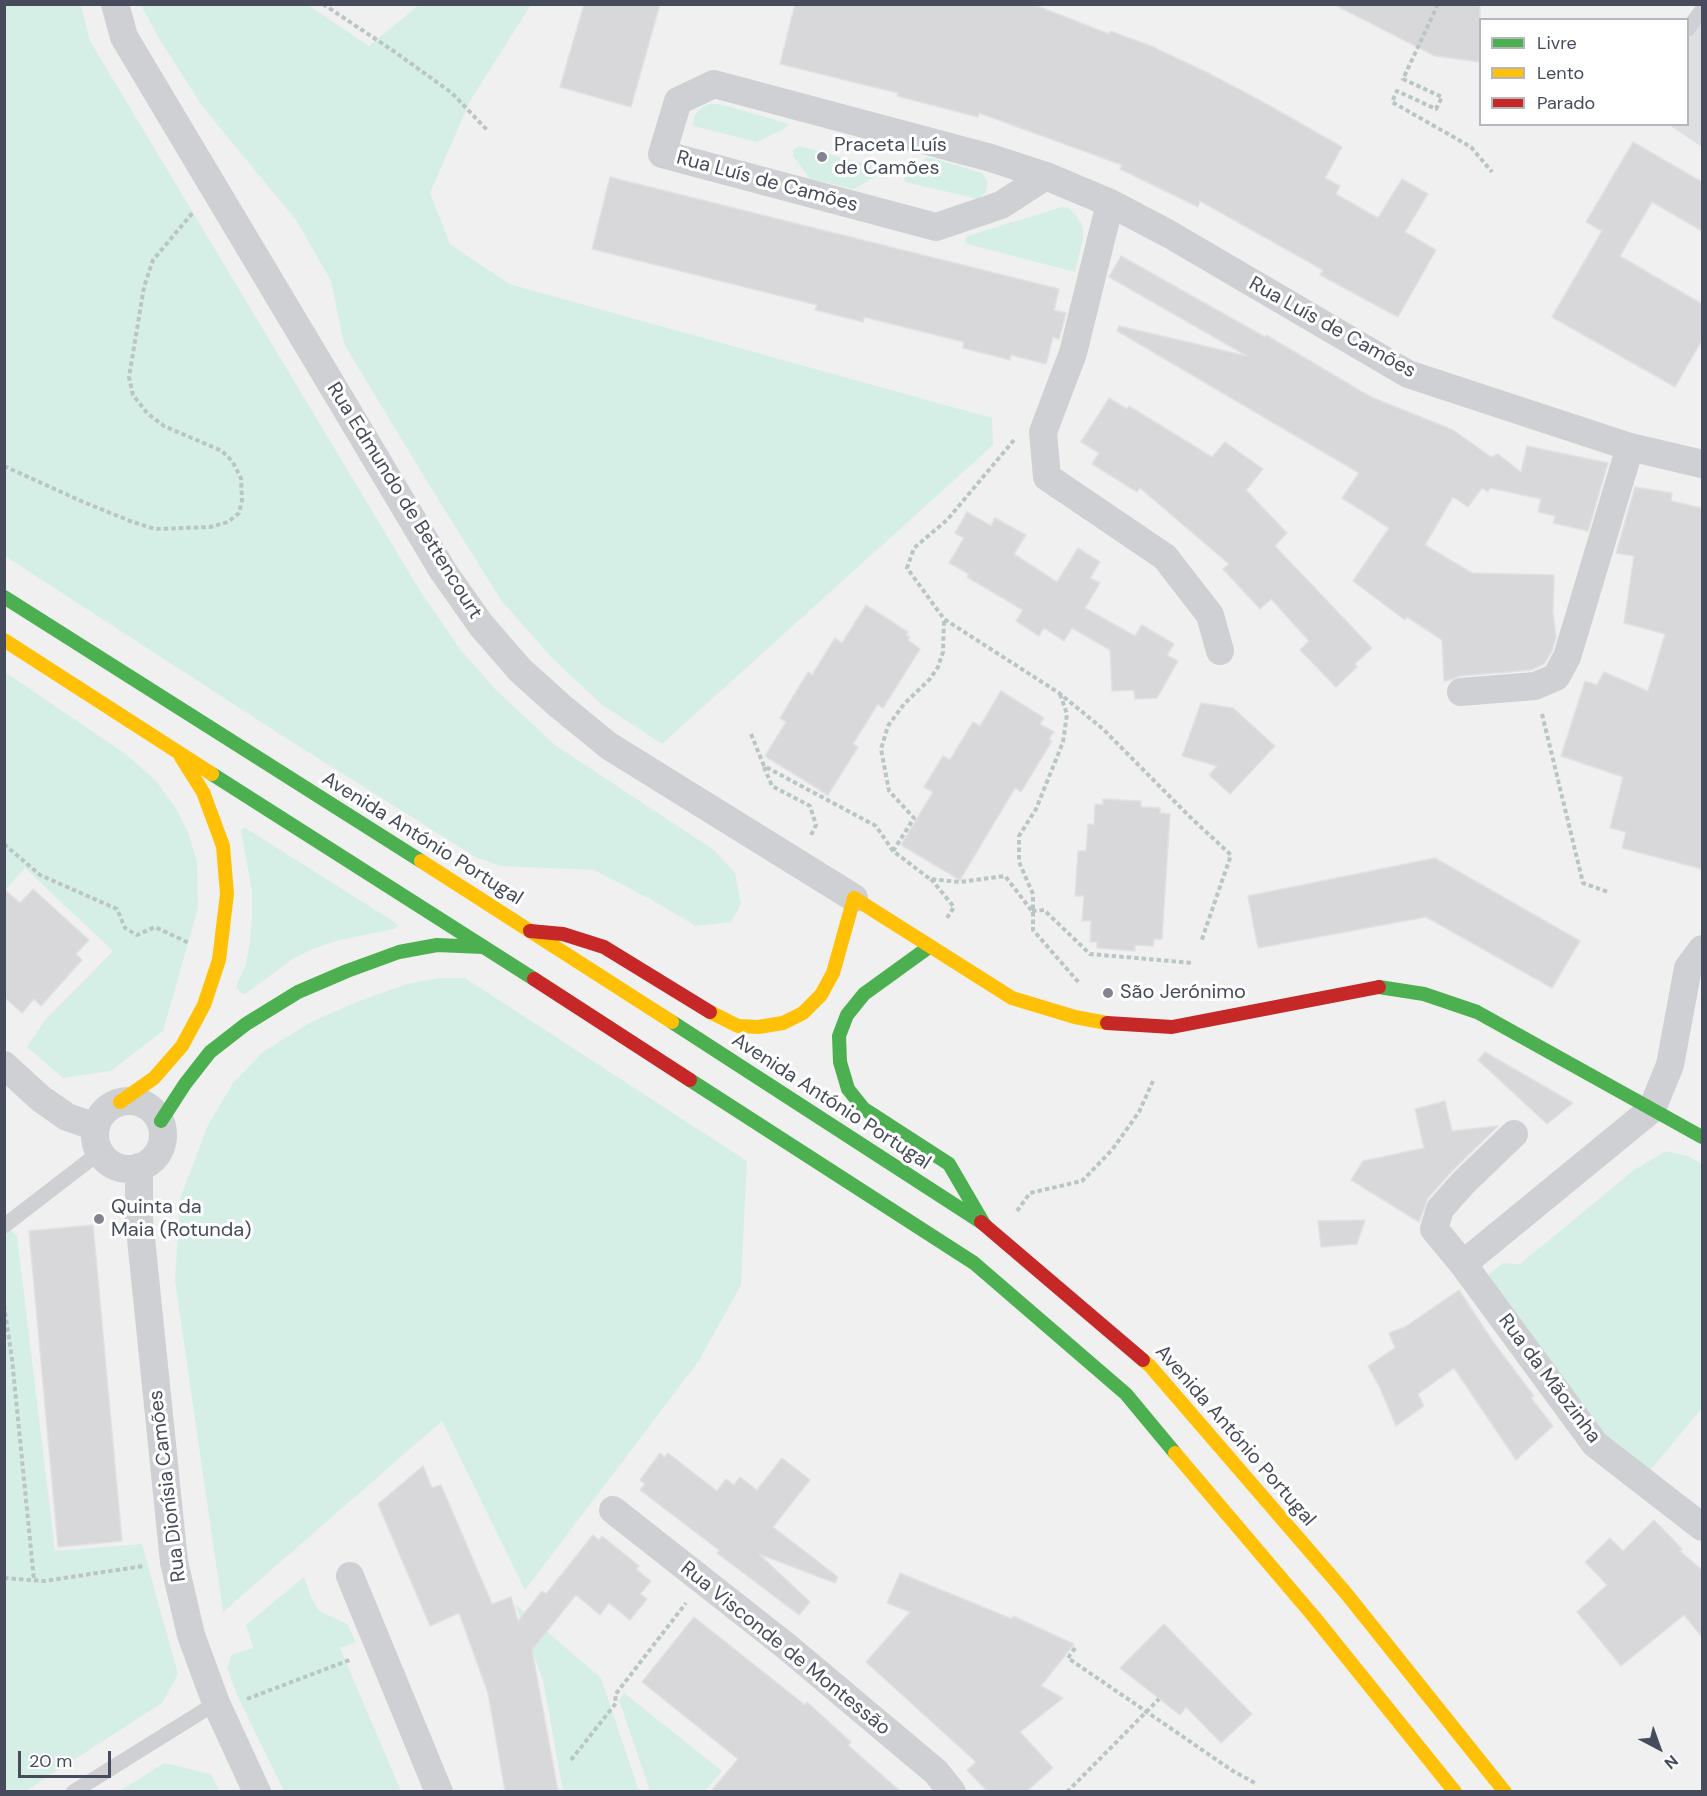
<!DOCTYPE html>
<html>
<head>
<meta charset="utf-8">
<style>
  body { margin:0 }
  #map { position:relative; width:1707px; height:1796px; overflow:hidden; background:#f0f0f0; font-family:"DM Sans",sans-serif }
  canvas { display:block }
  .frame { position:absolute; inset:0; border:6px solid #474c5c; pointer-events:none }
  .legend { position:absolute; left:1479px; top:18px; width:210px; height:108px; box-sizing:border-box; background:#fff; border:2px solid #b5b7be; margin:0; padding:8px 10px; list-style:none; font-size:18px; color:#474c5c }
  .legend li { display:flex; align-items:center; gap:12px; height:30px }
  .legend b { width:30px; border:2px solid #b5b7be }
  .north { position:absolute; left:1629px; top:1718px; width:60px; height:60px; -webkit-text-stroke:4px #fff; paint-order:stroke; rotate:139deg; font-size:16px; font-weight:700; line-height:24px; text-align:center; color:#474c5c }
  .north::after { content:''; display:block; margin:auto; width:21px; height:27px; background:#474c5c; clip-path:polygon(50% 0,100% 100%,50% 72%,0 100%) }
  .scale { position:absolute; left:18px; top:1751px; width:93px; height:27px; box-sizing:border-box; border:3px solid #474c5c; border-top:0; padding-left:8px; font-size:18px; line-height:21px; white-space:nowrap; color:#474c5c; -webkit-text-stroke:4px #fff; paint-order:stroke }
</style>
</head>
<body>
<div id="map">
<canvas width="1707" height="1796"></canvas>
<div class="frame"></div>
<ul class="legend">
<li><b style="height:8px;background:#4caf50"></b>Livre</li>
<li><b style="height:8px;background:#ffc107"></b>Lento</li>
<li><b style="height:8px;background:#c62828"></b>Parado</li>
</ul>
<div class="north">N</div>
<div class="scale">20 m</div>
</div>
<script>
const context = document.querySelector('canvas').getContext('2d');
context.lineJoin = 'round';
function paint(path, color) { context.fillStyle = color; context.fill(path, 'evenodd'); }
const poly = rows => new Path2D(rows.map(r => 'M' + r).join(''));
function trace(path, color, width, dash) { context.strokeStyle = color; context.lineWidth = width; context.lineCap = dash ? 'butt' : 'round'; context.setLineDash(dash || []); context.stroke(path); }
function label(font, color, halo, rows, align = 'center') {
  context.font = font + ' "DM Sans",sans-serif'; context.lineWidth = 6; context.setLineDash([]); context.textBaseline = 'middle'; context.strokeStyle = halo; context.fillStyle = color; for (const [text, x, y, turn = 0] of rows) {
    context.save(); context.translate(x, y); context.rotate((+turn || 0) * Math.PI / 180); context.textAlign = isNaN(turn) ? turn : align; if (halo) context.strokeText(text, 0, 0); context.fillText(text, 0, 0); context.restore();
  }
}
const education = poly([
  [1702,5,1702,147,1669,125,1688,124,1688,20]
]);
const green = poly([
  [4,5,81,5,90,41,422,594,460,649,496,690,555,745,714,850,735,873,741,904,731,922,696,926,650,899,594,870,501,866,477,858,281,735,5,556],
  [141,5,308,5,369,46,419,5,531,5,470,101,430,193,450,244,509,284,992,418,993,445,662,744,601,704,552,658,501,600,431,488,344,344,331,281,296,220,202,106,157,35],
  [710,104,720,104,789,124,784,129,757,142,693,126,694,116,701,108],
  [799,146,887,170,854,189,810,179,793,156,793,150],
  [928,157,982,173,988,182,986,192,978,199,905,182,903,173],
  [1062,207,1068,208,1075,214,1081,223,1083,230,1083,239,1075,272,967,244,964,241,967,236],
  [5,672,127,755,157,782,177,810,187,830,197,861,198,908,163,1031,111,1071,63,1078,27,1047,45,1020,113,951,25,868,5,890],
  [244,827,396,923,398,926,394,929,340,940,315,948,293,959,245,994,241,993,237,988,237,984,246,964,250,941,252,920,252,891,241,831],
  [439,978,465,978,747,1161,741,1285,698,1362,525,1590,442,1421,223,1612,175,1281,180,1199,208,1125,233,1083,264,1051,313,1021,359,1001,407,984],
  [1666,1151,1688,1156,1702,1164,1702,1408,1648,1473,1603,1436,1494,1288,1489,1274,1503,1263,1520,1264,1634,1170],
  [4,1224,17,1236,55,1551,142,1544,178,1674,162,1703,24,1792,4,1791],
  [304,1577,311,1597,319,1611,347,1624,356,1642,340,1648,401,1791,284,1791,237,1695,227,1667,230,1661,231,1655,253,1648,246,1625],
  [515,1604,601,1678,639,1791,563,1791,543,1680],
  [624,1693,722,1771,705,1791,650,1791,619,1700],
  [164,1763,211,1774,219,1791,120,1791]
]);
const building = poly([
  [584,4,660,4,631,107,560,87,584,4],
  [795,4,1032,4,1109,34,1110,31,1151,46,1206,72,1263,102,1342,147,1325,178,1340,186,1336,194,1378,218,1402,179,1428,194,1405,232,1436,250,1398,317,1320,275,1323,270,1200,201,1198,207,1120,169,1122,165,979,113,978,117,897,96,898,93,780,64,795,4],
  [1333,4,1480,4,1480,62,1435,56,1333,4],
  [1633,142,1702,182,1702,231,1652,202,1620,256,1702,304,1702,340,1675,387,1552,317,1602,231,1586,222,1633,142],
  [610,177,1059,289,1054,310,1066,313,1059,339,1053,337,1046,364,1011,355,1010,360,963,348,964,342,864,317,863,322,815,310,817,305,592,249,610,177],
  [1121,256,1265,337,1266,335,1371,397,1453,430,1491,457,1498,454,1521,472,1527,446,1608,463,1588,531,1553,523,1555,516,1538,512,1541,499,1490,488,1488,492,1482,488,1468,507,1453,497,1425,545,1472,573,1554,575,1553,612,1556,637,1552,651,1544,664,1531,670,1460,676,1450,680,1444,681,1442,640,1407,617,1405,620,1353,581,1389,528,1342,498,1359,473,1117,331,1119,326,1247,356,1109,277,1121,256],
  [1109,398,1127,409,1129,406,1212,457,1225,442,1263,469,1246,490,1287,533,1275,546,1372,648,1355,664,1357,667,1336,687,1300,650,1309,641,1271,599,1260,609,1223,569,1229,564,1140,488,1137,492,1092,464,1099,453,1081,442,1109,398],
  [1635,487,1672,493,1671,501,1702,508,1702,869,1622,848,1626,832,1610,828,1623,777,1561,756,1585,681,1597,685,1604,672,1648,691,1665,634,1624,623,1634,556,1616,553,1635,487],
  [967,512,991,526,995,518,1026,535,1014,554,1057,582,1078,548,1100,562,1090,578,1100,583,1085,608,1135,636,1142,625,1174,644,1167,655,1178,661,1157,698,1135,699,1134,690,1112,691,1110,650,1072,628,1064,641,1044,628,1039,636,1016,621,1023,610,967,577,969,574,949,563,964,538,955,533,967,512],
  [866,605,908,632,906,635,910,637,908,640,920,649,883,708,878,704,853,744,858,747,828,795,765,756,786,722,780,718,808,672,812,675,835,638,842,643,866,605],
  [1001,691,1044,718,1040,724,1054,732,1049,739,1052,741,1021,792,1015,788,960,880,901,845,933,792,924,787,943,756,950,760,973,722,980,726,1001,691],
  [1201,703,1233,708,1275,746,1230,794,1209,775,1217,766,1182,756,1201,703],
  [1103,799,1141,801,1141,807,1160,808,1160,813,1170,814,1162,939,1154,939,1153,946,1135,945,1135,951,1097,948,1097,942,1090,942,1091,921,1082,921,1084,896,1075,896,1078,851,1086,851,1088,824,1094,825,1095,804,1103,805,1103,799],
  [1435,858,1580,941,1552,988,1426,917,1258,948,1248,896,1435,858],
  [4,889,20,903,33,889,89,940,76,954,82,960,41,1006,34,999,22,1013,4,997,4,889],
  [1485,1052,1573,1103,1547,1124,1478,1060,1485,1052],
  [1445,1101,1452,1131,1498,1126,1452,1171,1428,1198,1419,1222,1351,1180,1363,1161,1424,1148,1415,1109,1445,1101],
  [1365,1220,1357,1244,1321,1247,1318,1221,1365,1220],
  [93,1225,122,1541,58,1547,29,1231,93,1225],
  [1459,1290,1494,1343,1534,1396,1531,1398,1553,1426,1516,1460,1454,1368,1418,1394,1424,1406,1396,1426,1380,1388,1368,1366,1395,1348,1389,1333,1405,1327,1459,1290],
  [660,1453,665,1457,668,1453,717,1491,726,1479,734,1485,740,1477,757,1490,782,1458,810,1480,773,1527,838,1577,835,1583,759,1554,810,1602,799,1615,717,1553,719,1550,640,1490,645,1484,640,1480,660,1453],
  [423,1466,432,1488,441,1485,492,1604,511,1597,518,1621,542,1591,546,1594,593,1535,599,1540,602,1536,639,1566,636,1569,651,1581,640,1594,647,1599,630,1620,609,1603,600,1615,576,1595,532,1650,558,1791,505,1791,488,1693,459,1613,430,1626,378,1504,423,1466],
  [1654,1520,1682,1549,1680,1551,1702,1570,1702,1637,1684,1615,1621,1666,1577,1612,1607,1585,1585,1562,1610,1538,1623,1551,1654,1520],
  [900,1573,1012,1619,1013,1616,1074,1644,1041,1686,1063,1698,1020,1732,1053,1768,1027,1791,987,1791,967,1770,976,1762,866,1662,910,1612,887,1603,900,1573],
  [694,1617,805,1705,807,1702,851,1742,848,1745,900,1791,711,1791,738,1759,642,1682,694,1617],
  [1164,1624,1252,1714,1221,1743,1186,1707,1180,1715,1120,1668,1164,1624]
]);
const path = poly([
  [323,4,395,52,452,93,488,131],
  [1438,4,1403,79,1442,97,1436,109,1397,91,1392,102,1471,147,1492,172],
  [1014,440,947,520,914,548,907,568,944,619,1059,693,1103,729,1189,816,1231,855,1201,942],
  [4,466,81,501,130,521,155,529,210,527,228,522,239,513,242,500,241,478,232,461,222,451,164,426,147,413,133,395,129,377,144,287,153,260,194,211],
  [1060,694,1067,714,1063,742,1036,809,1019,836,1019,862,1033,894,1033,930,1080,984],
  [1542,714,1583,883,1608,892],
  [751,734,764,766,876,826,893,851,930,879,960,882,1005,876,1032,911],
  [764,767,772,786,810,806,816,825,811,835],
  [4,844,40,875,117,909,125,928,137,935,155,927,189,943],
  [893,851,914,818,889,791,881,749,888,726,904,704,930,679,938,667,943,652,944,619],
  [931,879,954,907,947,918],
  [1032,911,1044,910,1090,954,1193,963],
  [1017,1211,1030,1193,1082,1181,1112,1150,1139,1112,1153,1081],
  [4,1305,12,1359,34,1580],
  [4,1578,44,1581,144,1566],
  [1075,1648,1068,1658,1233,1771,1255,1783],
  [247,1699,352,1659],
  [571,1760,616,1703,615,1695,686,1603],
  [1067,1792,1159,1699]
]);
const lane = poly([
  [1688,29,1702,10],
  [4,1226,100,1152],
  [73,1792,216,1703]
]);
const street = poly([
  [115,4,124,37,443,571,481,625,520,670,560,706,609,746,854,898],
  [1046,176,1001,205,936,227,662,154,678,101,714,84,991,158,1046,176,1110,203,1169,234,1408,374,1630,447,1702,464],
  [1110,203,1073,353,1043,432,1047,477,1165,557,1210,615,1220,651],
  [1461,692,1535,686,1556,677,1567,657,1630,447],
  [1702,949,1688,968,1670,1065,1652,1109,1463,1264,1595,1444,1702,1527],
  [4,1065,40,1098,67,1117,96,1127],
  '95 1135a34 34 0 1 1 68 0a34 34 0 1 1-68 0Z',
  [139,1167,139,1219,174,1562,191,1635,216,1703,257,1792],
  [1463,1264,1434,1229,1440,1209,1463,1183,1514,1134],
  [613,1510,786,1646,936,1772,952,1792],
  [350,1576,439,1792]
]);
const fast = poly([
  [4,597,421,861],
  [212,774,534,979],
  [929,947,864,994,847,1015,839,1036,840,1062,848,1089,864,1109,949,1164,984,1224],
  [1379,987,1424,994,1477,1012,1702,1137],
  [672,1022,981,1222],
  [690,1080,974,1263,1126,1394,1175,1453],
  [161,1121,185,1084,210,1052,246,1024,298,992,347,971,399,952,437,945,483,947]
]);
const slow = poly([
  [4,640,212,774],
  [421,861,672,1022],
  [710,1012,738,1026,758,1027,783,1023,803,1013,821,995,833,973,854,898,1012,998,1075,1017,1107,1023],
  [120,1102,154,1078,182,1046,204,1005,219,960,227,894,223,846,203,792,181,757],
  [1143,1360,1150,1366,1345,1592,1505,1792],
  [1175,1453,1315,1618,1455,1792]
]);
const jam = poly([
  [530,931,563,934,604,947,710,1012],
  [534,979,690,1080],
  [1107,1023,1172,1027,1379,987],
  [981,1222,1143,1360]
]);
const markers = [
  [822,157,6,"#828590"],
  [1108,993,6,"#828590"],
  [99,1219,6,"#828590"]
];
const poiNames = [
  ["Praceta Luís",834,146],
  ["de Camões",834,169],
  ["São Jerónimo",1120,993],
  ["Quinta da",111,1208],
  ["Maia (Rotunda)",111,1231]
];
const streetNames = [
  ["Rua Luís de Camões",767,182,15],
  ["Rua Luís de Camões",1332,328,29],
  ["Rua Edmundo de Bettencourt",404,501,58],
  ["Avenida António Portugal",422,839,32],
  ["Avenida António Portugal",831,1102,33],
  ["Rua da Mãozinha",1549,1379,53],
  ["Avenida António Portugal",1235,1436,49],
  ["Rua Dionísia Camões",168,1486,-97],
  ["Rua Visconde de Montessão",785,1649,39]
];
paint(education, '#dedfe0');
paint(green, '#d5efe7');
paint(building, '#d8d8da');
trace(building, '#e1e1e3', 1.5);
trace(path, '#bac6c6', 4, [4.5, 3]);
trace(lane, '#cfd0d3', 15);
trace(street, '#cfd0d3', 28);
trace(fast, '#4caf50', 14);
trace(slow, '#ffc107', 14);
trace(jam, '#c62828', 14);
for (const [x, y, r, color] of markers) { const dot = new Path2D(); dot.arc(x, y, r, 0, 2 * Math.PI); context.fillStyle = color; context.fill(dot); trace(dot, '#fff', 2); }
label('20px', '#474c5c', '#fff', poiNames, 'left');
label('20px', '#474c5c', '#fff', streetNames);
</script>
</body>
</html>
